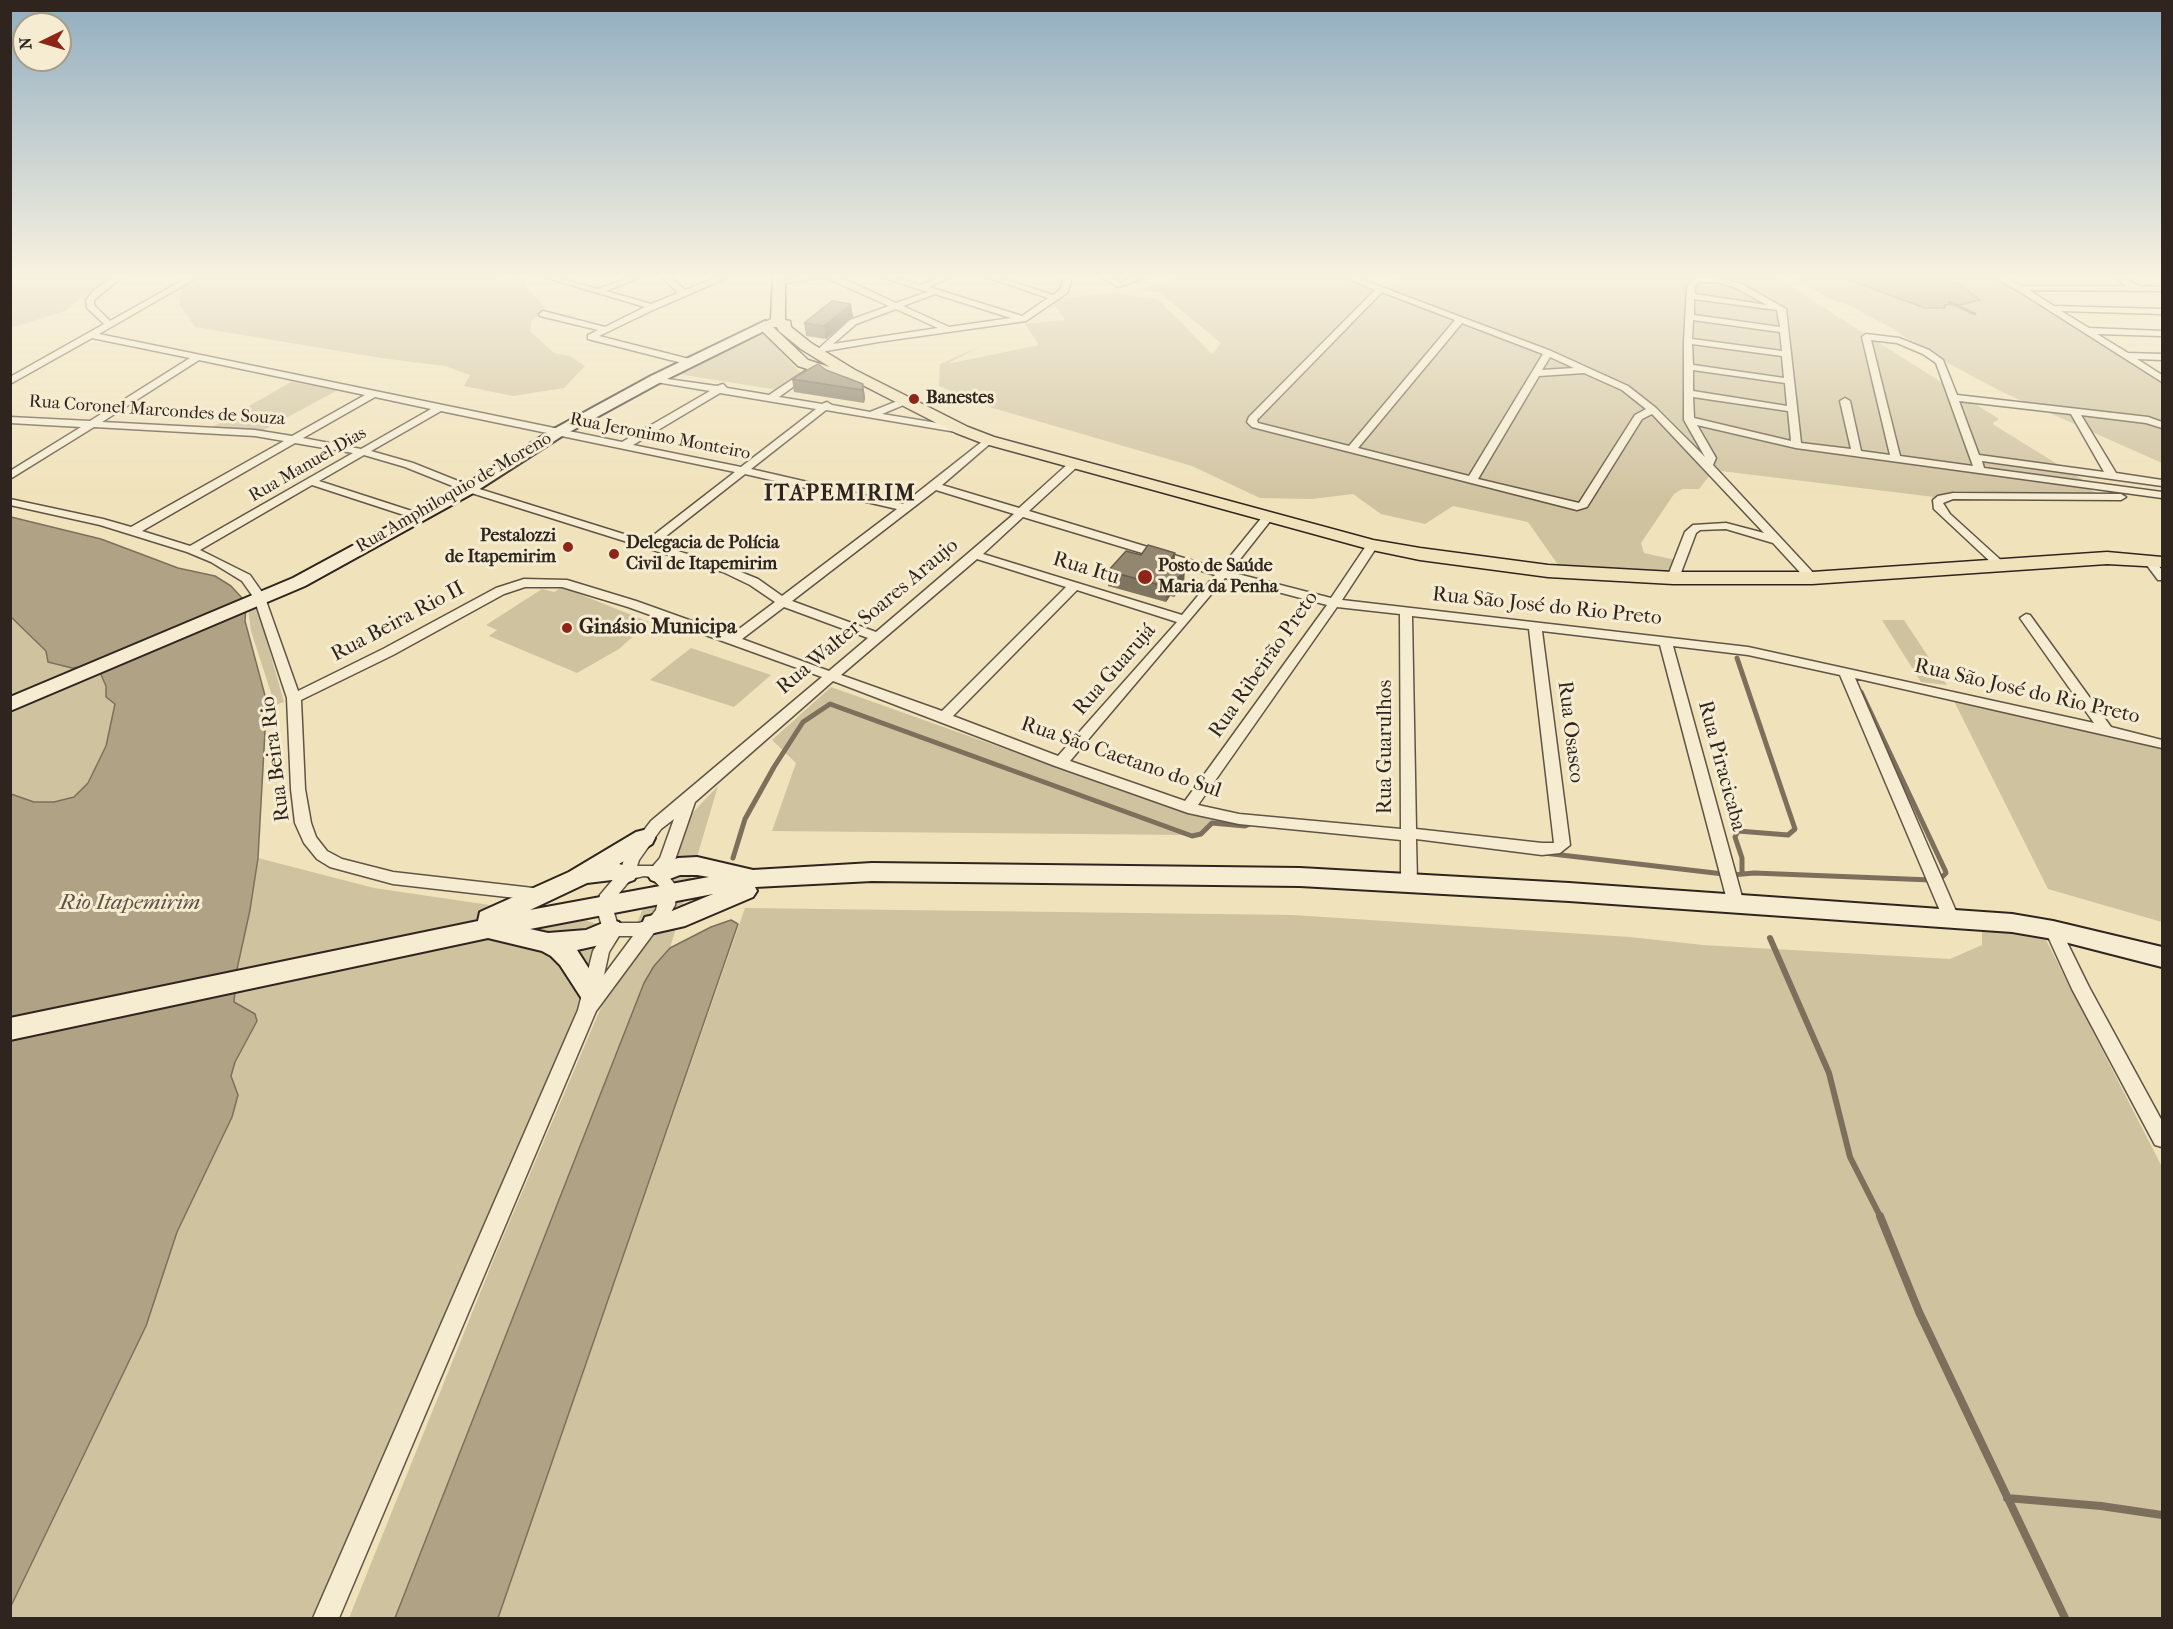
<!DOCTYPE html>
<html>
<head>
<meta charset="utf-8">
<style>
  body { margin:0 }
  #map { position:relative; width:2173px; height:1629px; overflow:hidden; background:#f0e2ba; font-family:"IM FELL French Canon",serif }
  canvas { display:block }
  .frame { position:absolute; inset:0; border:12px solid #30251e; pointer-events:none }
  .north { position:absolute; left:12px; top:12px; width:60px; height:60px; box-sizing:border-box; background:#f5ecd2; border:2px solid #a69c8a; border-radius:50%; rotate:265deg; font-size:16px; font-weight:700; line-height:24px; text-align:center; color:#30251e }
  .north::after { content:''; display:block; margin:auto; width:21px; height:27px; background:#8f2418; clip-path:polygon(50% 0,100% 100%,50% 72%,0 100%) }
</style>
</head>
<body>
<div id="map">
<canvas width="2173" height="1629"></canvas>
<div class="frame"></div>
<div class="north">N</div>
</div>
<script>
const context = document.querySelector('canvas').getContext('2d');
context.lineJoin = 'round';
function paint(path, color) { context.fillStyle = color; context.fill(path, 'evenodd'); }
const poly = rows => new Path2D(rows.map(r => 'M' + r).join(''));
function trace(path, color, width, dash) { context.strokeStyle = color; context.lineWidth = width; context.lineCap = dash ? 'butt' : 'round'; context.setLineDash(dash || []); context.stroke(path); }
function label(font, color, halo, rows, align = 'center') {
  context.font = font + ' "IM FELL French Canon",serif'; context.lineWidth = 6; context.setLineDash([]); context.textBaseline = 'middle'; context.strokeStyle = halo; context.fillStyle = color; for (const [text, x, y, turn = 0] of rows) {
    context.save(); context.translate(x, y); context.rotate((+turn || 0) * Math.PI / 180); context.textAlign = isNaN(turn) ? turn : align; if (halo) context.strokeText(text, 0, 0); context.fillText(text, 0, 0); context.restore();
  }
}
const green = poly([
  [11,274,107,274,111,275,65,311,11,328],
  [202,274,492,274,499,281,522,277,530,291,547,310,532,320,530,331,554,353,570,356,585,366,564,388,513,396,464,386,470,375,445,366,381,358,195,327,180,305,181,286],
  [1187,274,1331,274,1569,365,1615,386,1639,402,1710,475,1699,489,1682,489,1674,494,1641,543,1644,553,1676,560,1664,576,1561,569,1528,522,1453,506,1425,524,1381,514,1353,494,1312,499,1260,498,1192,466,986,406,939,386,940,364,981,346,947,364,1039,345,1025,324,1065,320,1053,303,1058,299,1113,293,1158,299,1212,354,1221,343,1160,293,1139,290],
  [1389,274,1771,274,1999,419,1993,423,1994,425,2080,478,2084,482,2080,485,2099,494,1951,494,1934,497,1721,471,1662,411,1625,383,1379,287,1401,282],
  [1788,274,1833,274,1860,283,1944,305,1963,304,1959,284,1932,274,1985,274,2012,287,2162,383,2162,463,2000,391,1924,350,1890,327,1848,305,1830,299],
  [761,331,802,374,778,390,678,374],
  [291,382,338,390,260,432,209,429],
  [562,587,649,622,619,649,577,673,489,636,497,630,486,625,542,589,554,592],
  [257,606,284,702,275,705,251,631,248,609],
  [10,617,46,651,48,662,72,668,88,666,11,699],
  [1882,620,1904,620,1947,685,1921,682],
  [691,648,771,675,734,707,650,680],
  [99,670,115,704,106,746,88,783,74,797,54,802,34,802,11,794,11,708],
  [831,687,1025,756,1189,806,1224,811,1220,822,1211,823,1200,835,1186,835,772,831,796,763,772,740],
  [1954,701,2160,747,2162,751,2162,922,2048,889],
  [718,786,670,948,654,966,644,983,395,1618,349,1618,497,1251,677,829],
  [258,858,374,888,578,918,597,924,608,947,316,1618,11,1618,11,1606,146,1326,177,1232,232,1117,238,1095,231,1076,235,1062,257,1021,255,1014,234,1003,237,969,250,910],
  [745,908,1293,915,1630,937,1703,945,1950,959,1982,945,1982,923,2046,940,2162,1167,2162,1618,498,1618]
]);
const water = poly([
  [1833,274,1932,274,1959,284,1980,300,1963,304,1944,305,1945,308,1925,308,1833,274],
  [11,517,101,539,178,568,215,576,231,586,243,599,246,607,245,621,267,703,263,710,265,731,258,858,250,910,237,969,234,1002,255,1014,257,1021,235,1062,231,1076,238,1095,232,1117,177,1232,146,1326,11,1606,11,794,34,802,54,802,74,797,88,783,106,746,115,704,106,697,106,686,99,670,88,666,72,668,48,662,46,651,11,617,11,517],
  [731,920,738,924,498,1618,395,1618,644,983,654,966,670,948,711,927,731,920]
]);
const streamFar3 = poly([
  [1949,302,1975,314]
]);
const streamFar2 = poly([
  [1737,658,1795,829,1788,835,1738,831,1735,837,1742,858,1742,874],
  [1544,853,1732,875,1754,873,1931,880,1942,877,1946,873,1945,870,1861,692],
  [733,858,745,819,774,767,803,722,830,704,1192,836,1201,834,1212,823,1245,826,1255,822]
]);
const streamFar1 = poly([
  [1770,938,1829,1073,1850,1157,1881,1218]
]);
const stream = poly([
  [1880,1216,1919,1312,2065,1618],
  [2007,1498,2101,1506,2162,1515]
]);
const minor = poly([
  [117,274,126,274,94,300,94,305,110,321,194,274,203,274,99,334,622,442,710,391,656,382,651,379,653,377,717,386,723,384,727,388,769,395,808,369,811,370,811,374,779,397,822,404,827,402,832,405,870,412,905,398,910,401,908,403,882,414,962,427,967,430,962,433,826,410,751,469,903,504,988,437,992,438,992,442,942,485,1019,508,1070,462,1078,462,1078,466,1029,511,1220,569,1263,516,1271,516,1271,520,1230,572,1331,598,1368,543,1372,542,1378,545,1342,600,1748,647,2094,723,2020,618,2026,614,2030,615,2111,727,2162,740,2162,748,1855,678,1959,918,1957,922,1951,924,1945,922,1943,918,1840,675,1748,655,1673,646,1744,904,1742,908,1736,910,1730,908,1728,904,1660,645,1542,631,1570,845,1560,853,1542,855,1416,839,1417,882,1415,886,1409,888,1403,886,1401,882,1401,840,1239,824,1188,813,1055,766,833,681,695,802,675,860,665,872,677,887,675,905,668,918,656,930,596,1011,339,1618,313,1618,578,1010,593,951,604,933,597,909,600,895,621,870,625,855,651,821,822,677,628,607,562,587,525,587,504,594,393,655,301,700,305,789,311,823,316,837,327,851,342,859,393,872,542,889,548,891,550,895,548,899,542,901,393,884,330,867,317,859,304,843,295,823,291,789,287,698,254,598,242,581,211,562,187,552,100,525,10,505,10,499,103,519,131,527,284,441,255,436,94,427,10,479,10,471,81,427,10,423,10,417,90,421,190,358,92,338,10,384,10,377,104,324,87,308,86,300,94,290,117,274],
  [199,360,365,395,292,436,255,430,102,422,199,360],
  [720,393,816,409,741,467,633,445,720,393],
  [375,397,431,409,361,449,303,438,375,397],
  [441,411,735,472,646,541,473,487,413,463,371,451,441,411],
  [295,443,353,453,190,546,142,531,295,443],
  [364,455,405,467,465,491,723,572,750,585,775,602,731,635,636,601,567,580,524,579,496,588,383,649,298,691,264,595,250,575,200,550,312,485,413,518,421,518,421,514,319,481,364,455],
  [745,474,897,509,782,596,758,579,731,568,656,544,745,474],
  [936,490,1014,514,876,632,792,601,936,490],
  [1023,517,1215,575,1182,615,983,554,1023,517],
  [977,559,1066,587,942,711,841,675,977,559],
  [1225,578,1327,605,1185,801,1070,761,1225,578],
  [1077,590,1177,622,1058,756,953,716,1077,590],
  [784,607,868,638,829,671,742,639,784,607],
  [1337,607,1400,614,1401,829,1239,814,1198,805,1337,607],
  [1412,616,1529,629,1554,843,1542,843,1416,829,1412,616],
  [674,819,660,858,653,866,637,866,639,860,661,829,674,819],
  [644,876,651,877,661,888,656,910,648,920,639,923,617,923,613,909,616,897,631,879,644,876],
  [619,936,633,936,604,975,609,952,619,936],
  [534,274,545,274,598,289,639,274,649,274,606,291,651,304,678,293,659,274,667,274,685,290,726,274,736,274,655,309,599,336,693,360,695,362,690,365,588,339,588,335,598,330,540,316,539,314,543,311,605,327,645,307,534,274],
  [816,274,833,274,896,303,927,292,873,274,884,274,921,285,948,274,958,274,929,287,1022,316,1048,298,978,274,989,274,1053,295,1060,290,1063,282,1060,274,1068,274,1071,282,1067,293,1026,321,878,342,826,351,818,357,814,354,815,352,850,320,889,306,824,277,780,284,776,282,816,274],
  [935,294,1011,318,949,327,903,306,935,294],
  [896,309,938,328,833,344,856,324,896,309],
  [1096,274,1105,274,1119,282,1146,274,1157,274,1118,287,1096,274],
  [1337,274,1347,274,1551,351,1628,386,1656,408,1705,457,1684,420,1684,341,1687,286,1696,278,1716,278,1740,283,1786,309,1801,443,1851,449,1840,401,1845,398,1850,401,1861,451,1890,455,1862,337,1866,334,1899,338,1929,350,1943,360,1957,395,2148,417,2162,422,2162,428,2146,423,2081,415,2116,473,2162,480,2162,486,1982,461,1984,468,2162,492,2162,498,1796,448,1697,425,1716,458,1713,465,1818,578,1816,581,1808,581,1773,543,1726,529,1700,530,1696,533,1679,578,1677,581,1669,581,1667,578,1685,532,1693,525,1726,523,1764,533,1652,414,1642,419,1587,507,1577,510,1252,427,1247,422,1249,417,1375,290,1337,274],
  [1698,282,1716,282,1734,287,1767,305,1695,294,1695,286,1698,282],
  [1382,292,1455,320,1349,446,1258,423,1257,420,1382,292],
  [1694,299,1777,310,1780,327,1694,315,1694,299],
  [1693,320,1780,332,1782,351,1692,339,1693,320],
  [1462,323,1543,354,1469,476,1358,448,1462,323],
  [1871,340,1897,343,1923,354,1936,363,1973,466,1900,456,1871,340],
  [1692,344,1782,356,1784,378,1693,365,1692,344],
  [1550,357,1574,368,1542,370,1550,357],
  [1693,370,1785,383,1787,406,1693,391,1693,370],
  [1584,373,1622,390,1646,409,1635,415,1579,503,1478,479,1539,376,1584,373],
  [1693,397,1788,411,1791,441,1694,418,1693,397],
  [1959,401,2071,414,2104,472,1979,455,1959,401],
  [1987,274,1997,274,2022,286,2127,286,2108,274,2117,274,2139,286,2162,287,2162,291,2029,290,2054,306,2162,309,2162,314,2061,311,2089,328,2162,331,2162,336,2097,334,2128,353,2162,354,2162,360,2137,359,2162,375,2162,382,2017,290,1987,274],
  [1953,493,2121,494,2126,497,2121,500,1953,499,1943,503,1950,514,2004,563,2004,567,2000,569,1996,567,1934,509,1933,500,1938,496,1953,493],
  [2149,557,2153,558,2162,570,2162,580,2158,580,2143,560,2149,557],
  [2053,924,2059,926,2089,987,2162,1121,2162,1147,2155,1145,2072,989,2045,930,2047,926,2053,924]
]);
const secondary = poly([
  [765,321,771,325,770,328,661,382,562,436,475,492,305,586,10,711,10,697,293,578,463,486,552,430,651,376,765,321],
  [644,830,652,832,655,838,652,844,619,864,634,868,638,874,634,880,626,883,612,880,587,883,530,910,709,877,697,875,680,875,659,883,651,880,647,874,651,868,678,858,697,857,753,870,872,863,1300,868,1569,883,2012,914,2053,921,2162,947,2162,967,2053,939,2012,932,1569,901,1300,886,872,881,755,887,757,891,753,897,685,926,654,933,645,931,642,924,645,917,672,911,713,894,530,929,548,933,586,930,610,920,619,922,622,929,613,942,577,950,604,992,600,999,591,1002,582,999,560,965,551,956,542,951,488,938,10,1040,10,1018,478,921,480,912,569,872,636,832,644,830]
]);
const primary = poly([
  [773,274,785,274,785,320,790,321,791,327,811,343,855,370,968,427,994,437,1373,540,1420,548,1548,565,1673,572,1812,572,2107,552,2162,557,2162,567,2107,564,1812,584,1673,584,1548,577,1420,560,1372,550,982,443,956,433,847,377,826,375,798,366,757,326,771,319,773,274],
  [773,327,777,327,779,331,801,349,830,367,808,360,773,327]
]);
const wall = poly([
  [851,304,853,317,826,339,806,336,804,323],
  [826,370,863,384,865,398,864,403,794,392,792,379],
  [1175,553,1174,565,1184,584,1174,597,1170,596,1166,602,1108,586,1108,571]
]);
const shadedWall = poly([
  [851,304,853,317,826,339,824,326],
  [863,384,865,398,864,403,862,390],
  [1175,553,1174,568,1168,563],
  [1185,569,1184,584,1174,597,1175,582],
  [1171,581,1170,596,1166,602,1167,587]
]);
const building = poly([
  [832,301,851,304,824,326,804,323,832,301],
  [818,364,826,370,863,384,862,390,792,379,818,364],
  [1148,545,1175,553,1168,563,1185,569,1175,582,1171,581,1167,587,1108,571,1126,551,1141,555,1148,545]
]);
const markers = [
  [914,399,6,"#8f2418"],
  [568,547,6,"#8f2418"],
  [614,554,6,"#8f2418"],
  [1145,577,8,"#8f2418"],
  [567,628,6,"#8f2418"]
];
const farPoinames = [
  ["Banestes",926,399],
  ["Pestalozzi",556,537,"right"],
  ["de Itapemirim",556,558,"right"],
  ["Delegacia de Polícia",626,544],
  ["Civil de Itapemirim",626,565],
  ["Posto de Saúde",1158,567],
  ["Maria da Penha",1158,588]
];
const farStreetnames = [
  ["Rua Coronel Marcondes de Souza",157,411,4],
  ["Rua Jeronimo Monteiro",660,437,11],
  ["Rua Manuel Dias",308,465,-30],
  ["Rua Amphiloquio de Moreno",454,493,-30]
];
const streetNames = [
  ["Rua Itu",1086,569,17],
  ["Rua São José do Rio Preto",1547,607,6],
  ["Rua Walter Soares Araujo",868,617,-40],
  ["Rua Beira Rio II",398,622,-28],
  ["Rua Ribeirão Preto",1264,665,-55],
  ["Rua Guarujá",1115,670,-49],
  ["Rua São José do Rio Preto",2027,692,13],
  ["Rua Osasco",1570,732,83],
  ["Rua Guarulhos",1386,747,-90],
  ["Rua São Caetano do Sul",1121,758,19],
  ["Rua Beira Rio",276,759,-97],
  ["Rua Piracicaba",1721,766,75]
];
const poiNames = [
  ["Ginásio Municipa",579,628]
];
const farDistrictnames = [
  ["ITAPEMIRIM",840,495]
];
const waterNames = [
  ["Rio Itapemirim",130,904]
];
paint(green, '#cfc29f');
paint(water, '#afa285');
trace(water, '#7c705c', 1.5);
trace(streamFar3, '#7c705c', 3);
trace(streamFar2, '#7c705c', 5);
trace(streamFar1, '#7c705c', 6);
trace(stream, '#7c705c', 8);
trace(minor, '#605445', 3);
trace(secondary, '#30251e', 4);
trace(primary, '#30251e', 3);
paint(minor, '#f5ecd2');
paint(secondary, '#f5ecd2');
paint(primary, '#f0e2ba');
paint(wall, '#7f745f');
paint(shadedWall, '#685e4e');
paint(building, '#94876f');
trace(building, '#685e4e', 1.5);
const sky = context.createLinearGradient(0, 0, 0, 502);
sky.addColorStop(0, '#91adc0');
sky.addColorStop(0.55, '#f8f2e0');
sky.addColorStop(1, '#f8f2e000');
context.fillStyle = sky;
context.fillRect(0, 0, 2173, 502);
for (const [x, y, r, color] of markers) { const dot = new Path2D(); dot.arc(x, y, r, 0, 2 * Math.PI); context.fillStyle = color; context.fill(dot); trace(dot, '#f5ecd2', 2); }
label('bold 18px', '#30251e', '#f5ecd2', farPoinames, 'left');
label('18px', '#30251e', '#f5ecd2', farStreetnames);
label('21px', '#30251e', '#f5ecd2', streetNames);
label('bold 21px', '#30251e', '#f5ecd2', poiNames, 'left');
context.letterSpacing = '1.5px';
label('bold 22px', '#30251e', '#f5ecd2', farDistrictnames);
context.letterSpacing = '0px';
label('italic 22px', '#5c5142', '#f5ecd2', waterNames);
</script>
</body>
</html>
